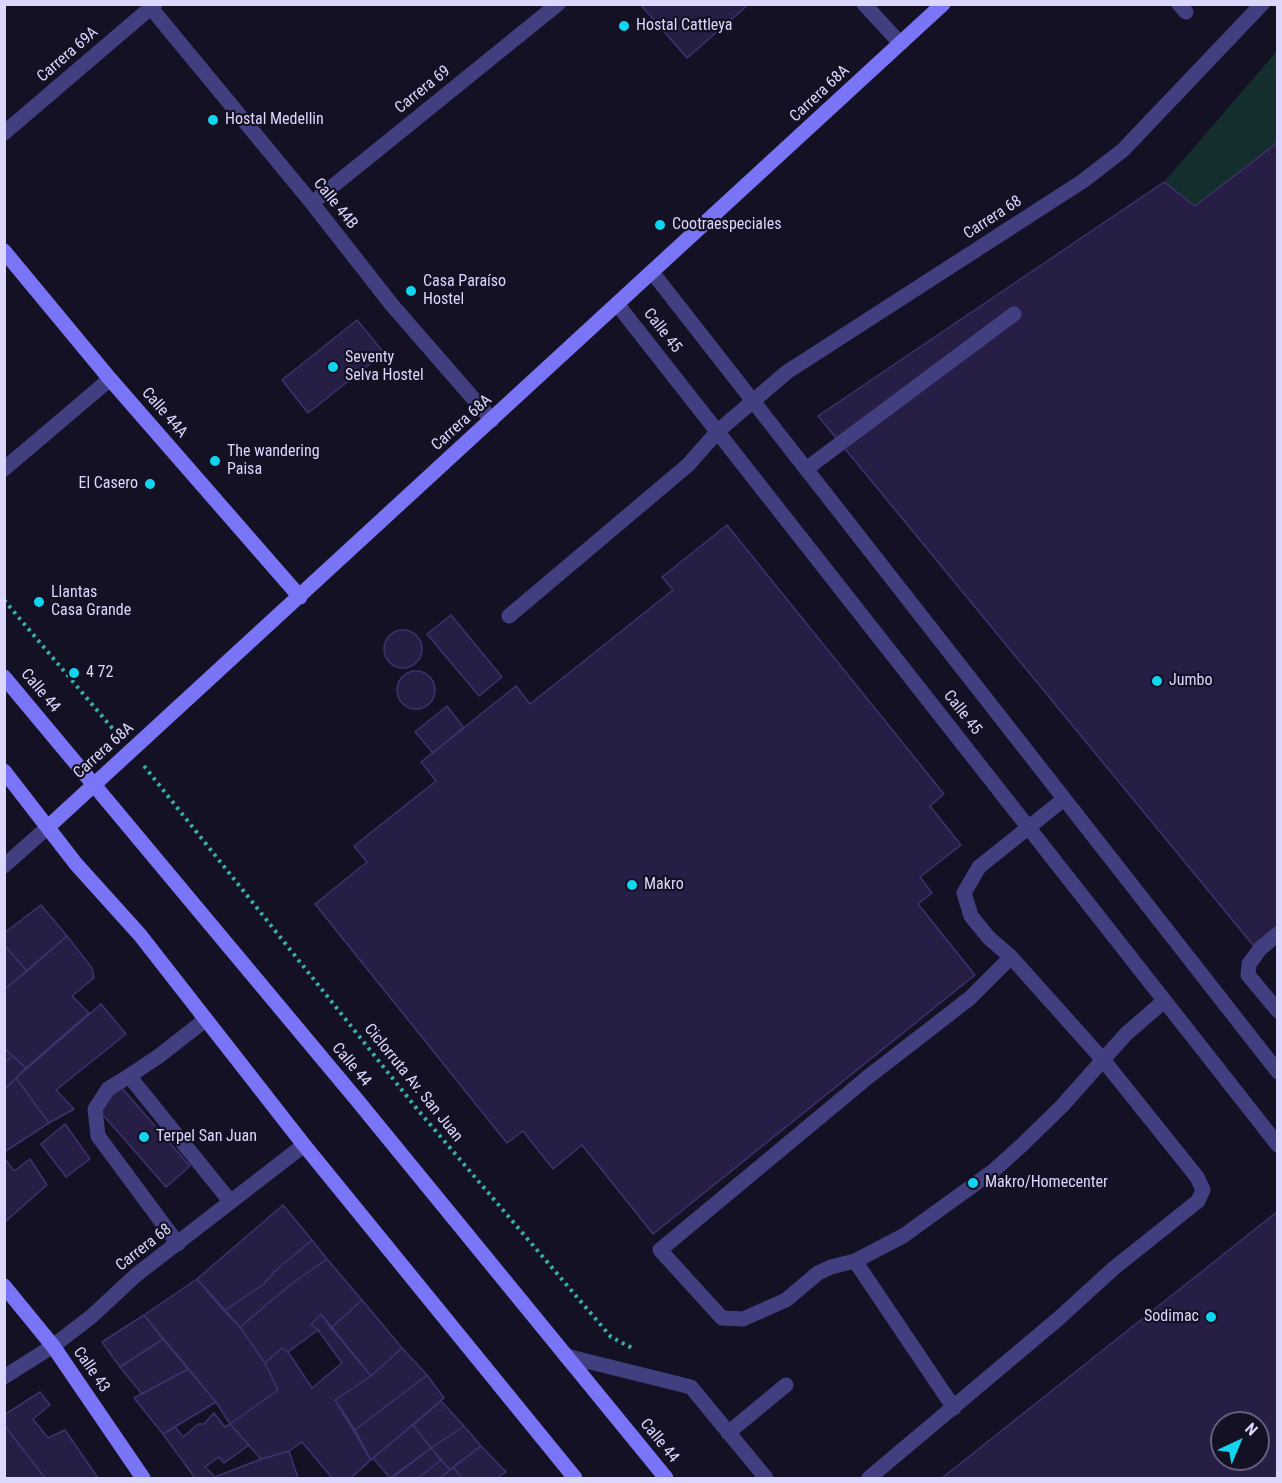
<!DOCTYPE html>
<html>
<head>
<meta charset="utf-8">
<style>
  body { margin:0 }
  #map { position:relative; width:1282px; height:1483px; overflow:hidden; background:#141125; font-family:"Roboto Condensed",sans-serif }
  canvas { display:block }
  .frame { position:absolute; inset:0; border:6px solid #dcd7fc; pointer-events:none }
  .north { position:absolute; left:1210px; top:1411px; width:60px; height:60px; box-sizing:border-box; background:#141125; border:2px solid #64607b; border-radius:50%; rotate:44deg; font-size:16px; font-weight:700; line-height:24px; text-align:center; color:#dcd7fc }
  .north::after { content:''; display:block; margin:auto; width:21px; height:27px; background:#11d5ef; clip-path:polygon(50% 0,100% 100%,50% 72%,0 100%) }
</style>
</head>
<body>
<div id="map">
<canvas width="1282" height="1483"></canvas>
<div class="frame"></div>
<div class="north">N</div>
</div>
<script>
const context = document.querySelector('canvas').getContext('2d');
context.lineJoin = 'round';
function paint(path, color) { context.fillStyle = color; context.fill(path, 'evenodd'); }
const poly = rows => new Path2D(rows.map(r => 'M' + r).join(''));
function trace(path, color, width, dash) { context.strokeStyle = color; context.lineWidth = width; context.lineCap = dash ? 'butt' : 'round'; context.setLineDash(dash || []); context.stroke(path); }
function label(font, color, halo, rows, align = 'center') {
  context.font = font + ' "Roboto Condensed",sans-serif'; context.lineWidth = 4.5; context.setLineDash([]); context.textBaseline = 'middle'; context.strokeStyle = halo; context.fillStyle = color; for (const [text, x, y, turn = 0] of rows) {
    context.save(); context.translate(x, y); context.rotate((+turn || 0) * Math.PI / 180); context.textAlign = isNaN(turn) ? turn : align; if (halo) context.strokeText(text, 0, 0); context.fillText(text, 0, 0); context.restore();
  }
}
const green = poly([
  [1277,51,1277,142,1195,206,1164,182]
]);
const building = poly([
  [640,4,749,4,687,58,640,4],
  [1278,142,1278,925,1253,945,818,416,1164,182,1195,206,1278,142],
  [357,320,384,353,308,413,282,380,357,320],
  [727,525,944,794,930,806,961,845,920,877,932,893,918,904,975,975,653,1234,582,1145,553,1169,523,1131,507,1143,315,904,367,862,354,846,436,781,421,762,516,686,530,704,673,590,662,577,727,525],
  [451,615,502,677,479,696,427,634,451,615],
  '384 649a19 19 0 1 1 38 0a19 19 0 1 1-38 0Z',
  '397 690a19 19 0 1 1 38 0a19 19 0 1 1-38 0Z',
  [447,706,464,728,433,753,415,732,447,706],
  [41,905,67,936,27,971,4,945,4,933,41,905],
  [67,936,92,968,94,978,72,996,89,1013,26,1068,4,1048,4,990,67,936],
  [4,945,27,971,4,990,4,945],
  [101,1004,126,1034,56,1090,74,1109,49,1123,16,1078,101,1004],
  [4,1048,13,1056,4,1063,4,1048],
  [13,1056,26,1068,4,1090,4,1063,13,1056],
  [16,1078,49,1123,4,1152,4,1090,16,1078],
  [121,1087,190,1166,166,1187,97,1108,121,1087],
  [65,1124,90,1159,66,1177,41,1144,65,1124],
  [4,1158,14,1171,30,1159,47,1185,6,1221,4,1219,4,1158],
  [283,1205,312,1240,275,1271,264,1284,224,1311,197,1279,283,1205],
  [1278,1211,1278,1478,942,1478,1278,1211],
  [1222,1423,1258,1423,1258,1459,1222,1459,1222,1423],
  [312,1240,327,1259,290,1285,240,1327,224,1311,264,1284,275,1271,312,1240],
  [327,1259,362,1300,331,1328,321,1314,311,1325,318,1330,288,1352,282,1348,265,1363,240,1327,290,1285,327,1259],
  [197,1279,240,1327,265,1363,278,1390,230,1424,216,1402,144,1315,197,1279],
  [362,1300,402,1348,371,1376,331,1328,362,1300],
  [321,1314,371,1376,335,1400,371,1460,351,1478,332,1478,302,1442,289,1451,261,1459,230,1424,278,1390,265,1363,282,1348,288,1352,312,1388,342,1363,318,1330,311,1325,321,1314],
  [144,1315,163,1339,120,1367,102,1342,144,1315],
  [163,1339,188,1369,142,1394,120,1367,163,1339],
  [402,1348,427,1375,355,1430,335,1400,371,1376,402,1348],
  [188,1369,216,1402,163,1434,134,1398,188,1369],
  [427,1375,444,1398,371,1460,355,1430,427,1375],
  [40,1392,50,1405,33,1419,48,1438,65,1430,98,1478,45,1478,4,1425,4,1415,40,1392],
  [441,1401,464,1426,431,1448,413,1425,441,1401],
  [214,1413,225,1427,230,1424,249,1445,224,1463,219,1457,205,1467,215,1477,261,1459,289,1451,298,1478,195,1478,163,1434,175,1427,183,1437,198,1424,204,1424,214,1413],
  [4,1425,45,1478,6,1478,4,1477,4,1425],
  [413,1425,431,1448,390,1478,373,1458,413,1425],
  [464,1426,481,1446,450,1470,431,1448,464,1426],
  [481,1446,506,1472,497,1478,462,1478,453,1467,481,1446],
  [431,1448,441,1460,418,1478,392,1478,431,1448],
  [441,1460,450,1470,440,1478,418,1478,441,1460],
  [453,1467,462,1478,440,1478,450,1470,453,1467]
]);
const path = poly([
  [4,600,118,735],
  [144,766,417,1109,611,1337,634,1349]
]);
const lane = poly([
  [1179,4,1186,12],
  [806,469,1014,314],
  [509,616,688,465,718,431],
  [1064,799,979,867,964,893,971,916,989,938,1011,957,970,998,868,1077,660,1250,722,1318,743,1319,786,1300,818,1273,831,1267,855,1261,903,1236,993,1171,1021,1146,1062,1106,1126,1034,1164,1001],
  [1278,934,1260,949,1249,964,1248,975,1278,1011],
  [205,1020,159,1056,129,1076,230,1201],
  [129,1076,108,1089,95,1109,98,1136,178,1244],
  [855,1261,954,1408],
  [566,1356,691,1387,766,1478],
  [728,1433,786,1385],
  [869,1478,1058,1319,1114,1268,1198,1201,1203,1190,1197,1177,1104,1061,1011,957]
]);
const street = poly([
  [864,4,900,43],
  [151,8,312,203,392,305,492,420],
  [4,133,155,4],
  [312,203,558,4],
  [652,272,1278,1072],
  [617,304,1278,1145],
  [718,431,787,372,1083,181,1123,150,1262,4],
  [4,469,110,379],
  [4,866,48,827],
  [4,1377,53,1346,92,1316,136,1275,304,1145]
]);
const secondary = poly([
  [4,251,110,379,300,597],
  [4,677,357,1100,666,1478],
  [4,771,76,864,140,935,304,1145,575,1478],
  [48,827,943,4],
  [4,1286,53,1346,143,1478]
]);
const markers = [
  [624,26,6,"#11d5ef"],
  [213,120,6,"#11d5ef"],
  [660,225,6,"#11d5ef"],
  [411,291,6,"#11d5ef"],
  [333,367,6,"#11d5ef"],
  [215,461,6,"#11d5ef"],
  [150,484,6,"#11d5ef"],
  [39,602,6,"#11d5ef"],
  [74,673,6,"#11d5ef"],
  [1157,681,6,"#11d5ef"],
  [632,885,6,"#11d5ef"],
  [144,1137,6,"#11d5ef"],
  [973,1183,6,"#11d5ef"],
  [1211,1317,6,"#11d5ef"]
];
const poiNames = [
  ["Hostal Cattleya",636,26],
  ["Hostal Medellin",225,120],
  ["Cootraespeciales",672,225],
  ["Casa Paraíso",423,282],
  ["Hostel",423,300],
  ["Seventy",345,358],
  ["Selva Hostel",345,376],
  ["The wandering",227,452],
  ["Paisa",227,470],
  ["El Casero",138,484,"right"],
  ["Llantas",51,593],
  ["Casa Grande",51,611],
  ["4 72",86,673],
  ["Jumbo",1169,681],
  ["Makro",644,885],
  ["Terpel San Juan",156,1137],
  ["Makro/Homecenter",985,1183],
  ["Sodimac",1199,1317,"right"]
];
const streetNames = [
  ["Carrera 69A",68,55,-41],
  ["Carrera 69",423,90,-39],
  ["Carrera 68A",820,94,-43],
  ["Calle 44B",335,204,51],
  ["Carrera 68",993,218,-33],
  ["Calle 45",662,331,52],
  ["Calle 44A",164,413,49],
  ["Carrera 68A",462,423,-42],
  ["Calle 44",40,691,50],
  ["Calle 45",962,713,52],
  ["Carrera 68A",104,751,-42],
  ["Calle 44",351,1065,50],
  ["Ciclorruta Av. San Juan",413,1083,51],
  ["Carrera 68",144,1248,-38],
  ["Calle 43",91,1370,55],
  ["Calle 44",659,1441,51]
];
paint(green, '#142e2e');
paint(building, '#261e44');
trace(building, '#3f326f', 1.5);
trace(path, '#38afaa', 4, [3, 4.5]);
trace(lane, '#423f80', 15);
trace(street, '#423f80', 15);
trace(secondary, '#7a75f6', 15);
for (const [x, y, r, color] of markers) { const dot = new Path2D(); dot.arc(x, y, r, 0, 2 * Math.PI); context.fillStyle = color; context.fill(dot); trace(dot, '#141125', 2); }
label('16px', '#dcd7fc', '#141125', poiNames, 'left');
label('16px', '#dcd7fc', '#141125', streetNames);
</script>
</body>
</html>
